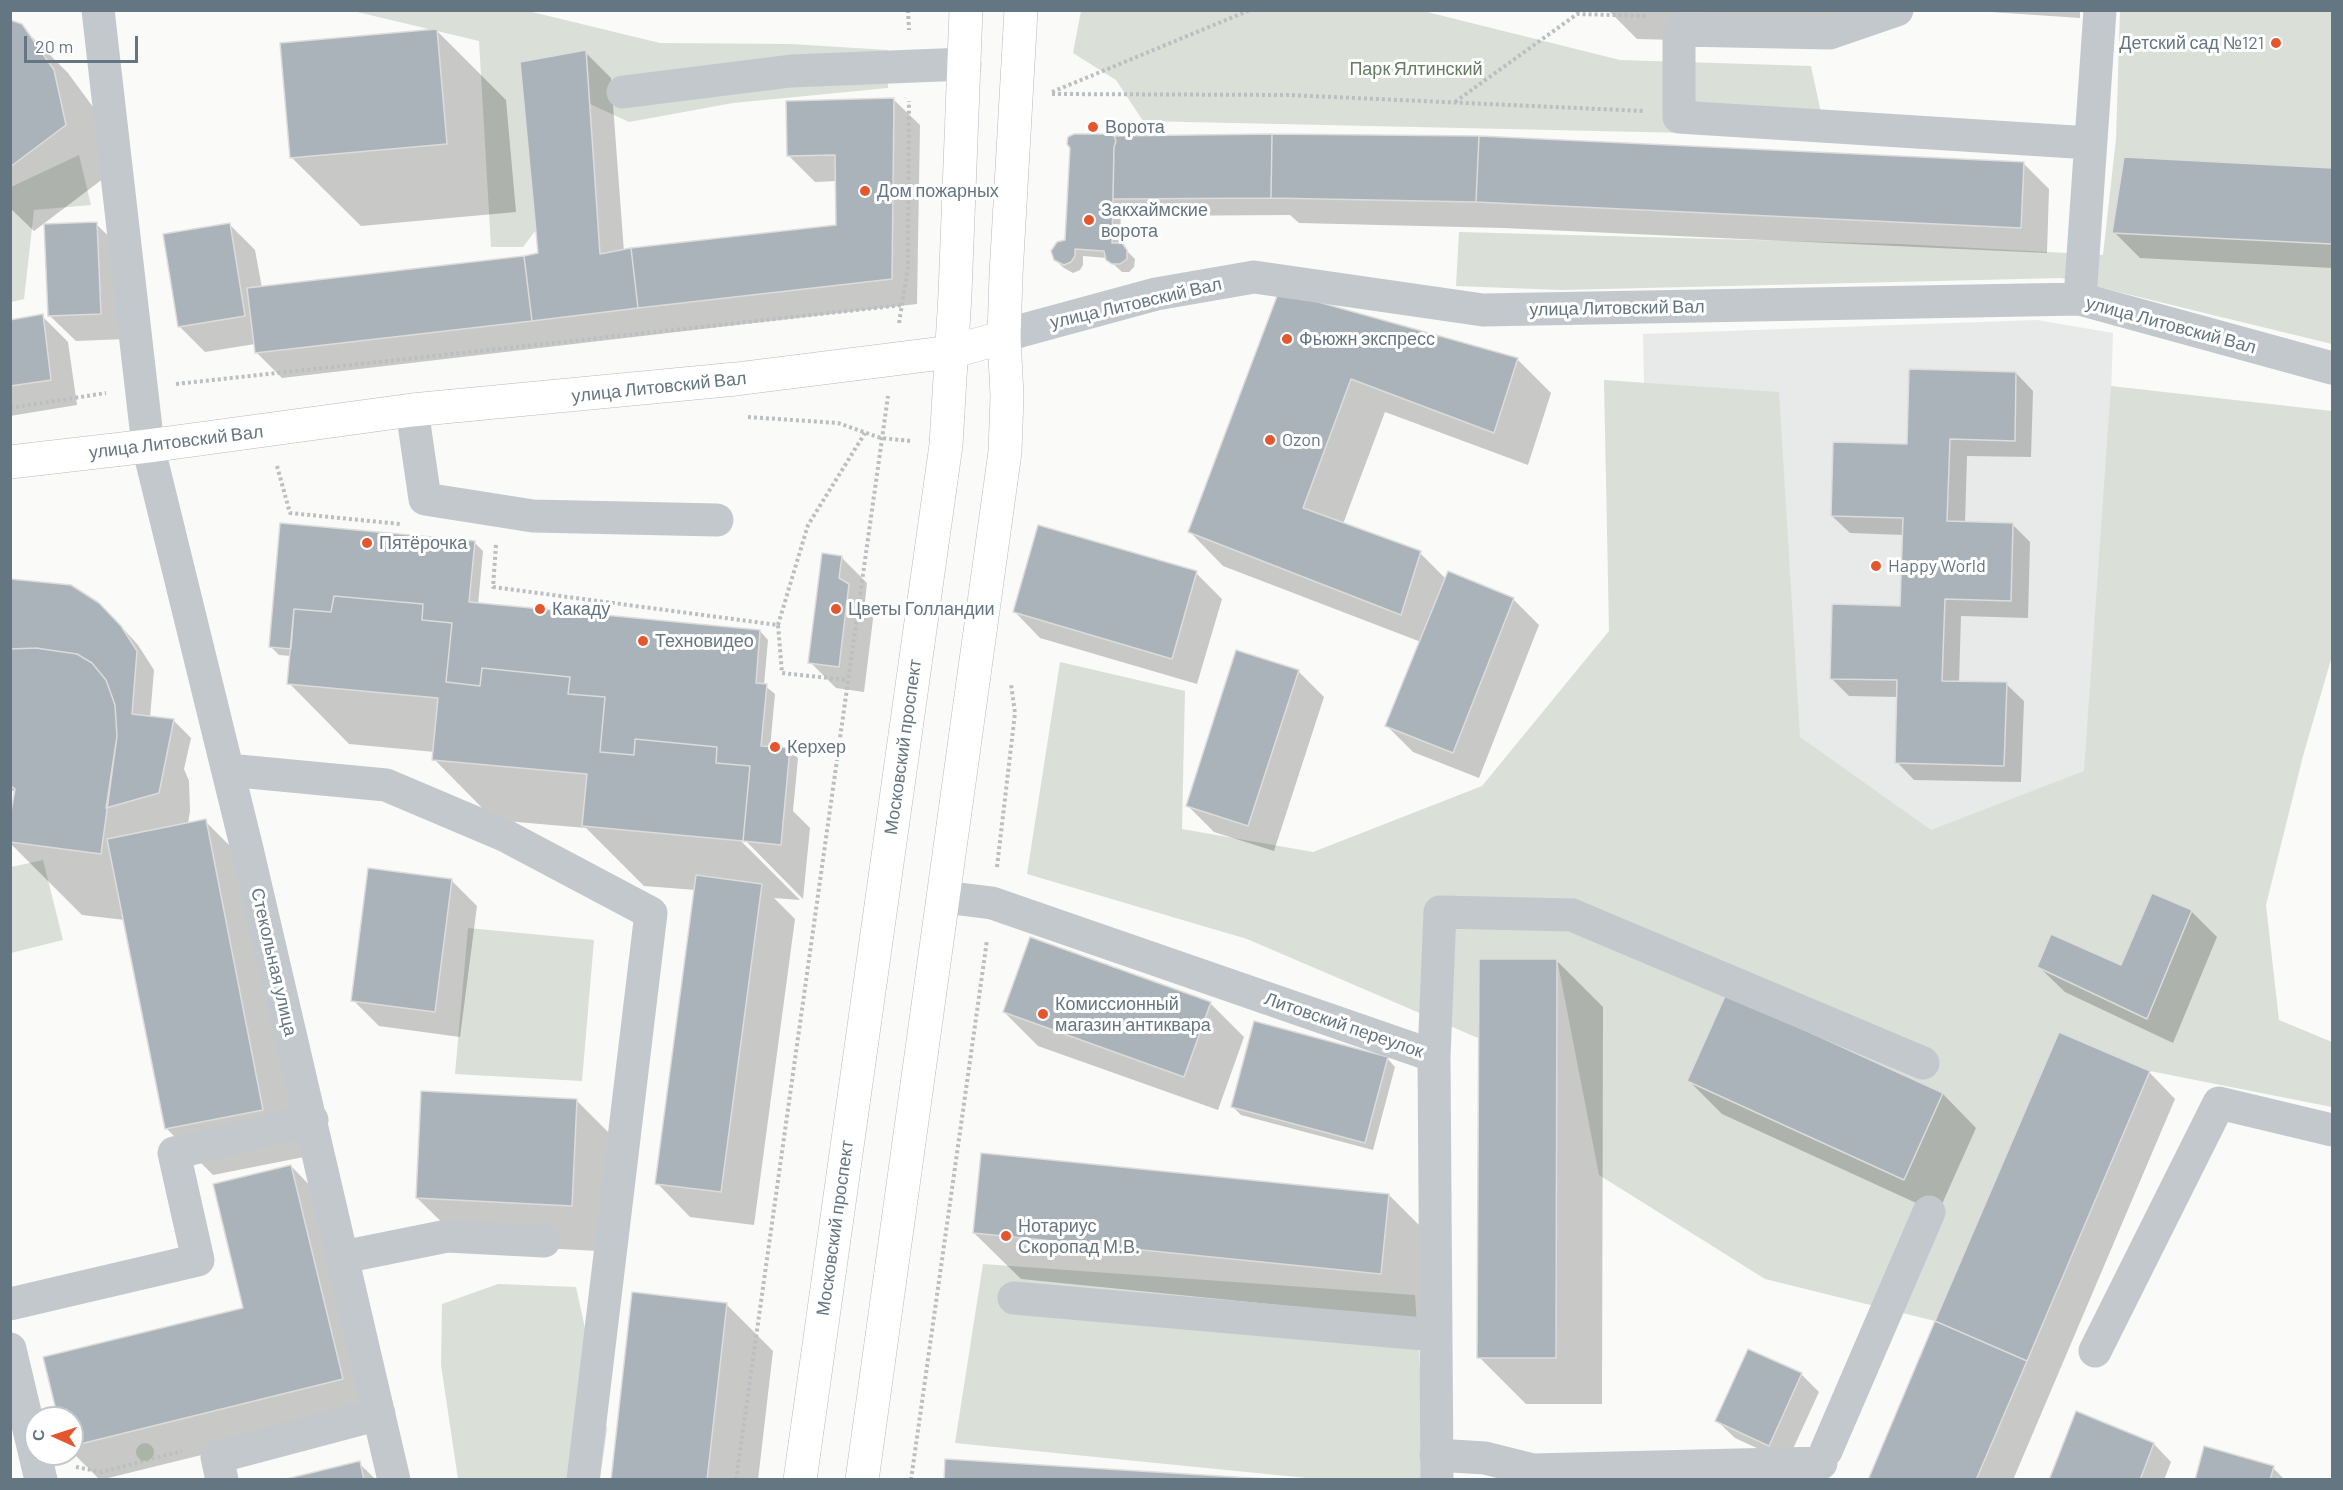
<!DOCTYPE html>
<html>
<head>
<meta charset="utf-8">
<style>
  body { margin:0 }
  #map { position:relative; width:2343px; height:1490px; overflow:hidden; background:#fafaf8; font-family:Barlow,sans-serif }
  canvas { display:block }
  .frame { position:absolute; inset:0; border:12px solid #657683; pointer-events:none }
  .north { position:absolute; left:24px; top:1406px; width:60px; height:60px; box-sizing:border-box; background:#fff; border:2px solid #c1c8cd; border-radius:50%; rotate:273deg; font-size:16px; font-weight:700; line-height:24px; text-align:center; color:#657683 }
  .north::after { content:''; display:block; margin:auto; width:21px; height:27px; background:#e4572e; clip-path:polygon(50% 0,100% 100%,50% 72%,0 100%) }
  .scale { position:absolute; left:24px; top:36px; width:114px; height:27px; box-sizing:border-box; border:3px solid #657683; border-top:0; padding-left:8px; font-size:18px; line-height:21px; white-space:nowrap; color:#657683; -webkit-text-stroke:4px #fff; paint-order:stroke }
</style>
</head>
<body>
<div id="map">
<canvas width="2343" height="1490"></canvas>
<div class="frame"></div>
<div class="north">С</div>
<div class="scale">20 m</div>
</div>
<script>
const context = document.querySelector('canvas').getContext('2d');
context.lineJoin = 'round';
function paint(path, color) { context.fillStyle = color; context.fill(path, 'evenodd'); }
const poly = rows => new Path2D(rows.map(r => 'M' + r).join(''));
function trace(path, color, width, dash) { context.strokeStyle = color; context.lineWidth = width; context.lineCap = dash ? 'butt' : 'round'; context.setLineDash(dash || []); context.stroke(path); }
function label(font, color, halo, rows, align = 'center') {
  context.font = font + ' Barlow,sans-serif'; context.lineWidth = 6; context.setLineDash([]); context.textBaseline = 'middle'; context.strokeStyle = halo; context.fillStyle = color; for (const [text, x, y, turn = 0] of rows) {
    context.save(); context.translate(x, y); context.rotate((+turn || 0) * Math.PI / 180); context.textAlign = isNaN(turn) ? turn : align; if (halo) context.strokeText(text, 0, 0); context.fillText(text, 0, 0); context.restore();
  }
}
const built = poly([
  [2037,320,2113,333,2097,831,2231,960,1652,746,1643,334]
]);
const green = poly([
  [353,11,528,11,660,43,790,44,888,50,888,88,733,103,629,122,590,104,585,50,520,62,536,230,523,247,491,247,479,41],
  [1081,11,1423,11,1620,60,1811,66,1826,136,1143,121,1116,80,1073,53],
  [2120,11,2332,11,2332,344,2061,278,1561,290,1456,286,1459,232,1901,244,2103,255,2116,139],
  [79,155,91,205,34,210,24,299,11,302,11,187],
  [1604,380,1779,392,1800,737,1931,830,2084,771,2111,386,2332,411,2332,656,2303,756,2266,905,2279,1020,2332,1042,2332,1107,2150,1071,2059,1032,1935,1321,1765,1279,1599,1175,1557,959,1479,959,1478,1038,1247,939,1027,874,1060,662,1185,691,1182,829,1313,852,1482,786,1609,631],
  [43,860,63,940,11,953,11,867],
  [468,928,594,940,582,1081,455,1074],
  [983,1264,1415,1295,1427,1479,1317,1479,955,1443],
  [498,1284,576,1287,607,1429,600,1479,458,1479,441,1365,442,1304]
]);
const shadow = poly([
  [1608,10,1847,10,1846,44,1637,39],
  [1961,10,2080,10,2080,18],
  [10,22,21,26,68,73,101,118,112,172,34,231,10,208],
  [436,30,506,100,516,212,361,226,291,157],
  [585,52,611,78,624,252,838,226,837,181,815,182,789,156,894,100,920,125,917,304,282,378,256,352,255,344,205,352,179,326,229,224,255,250,262,288,539,255],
  [1116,138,2023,163,2049,189,2047,253,1503,228,1299,223,1290,215,1132,216,1121,205,1120,244,1135,259,1134,267,1129,272,1122,272,1107,258,1083,256,1083,265,1080,270,1073,273,1064,268,1055,260],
  [2125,159,2332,170,2332,268,2140,258,2114,232],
  [96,224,122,249,126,339,76,341,50,316],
  [1280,293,1517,359,1551,393,1528,465,1385,412,1343,524,1420,553,1446,579,1513,599,1539,625,1479,778,1413,752,1387,726,1421,642,1223,566,1190,532],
  [42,316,68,342,77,405,10,416,10,322],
  [2016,373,2033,391,2031,457,1967,456,1965,523,2012,524,2030,542,2028,618,1961,616,1959,683,2006,684,2024,701,2021,782,1914,780,1897,762,1898,697,1849,696,1831,678,1902,607,1904,535,1850,533,1832,516,1908,445],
  [474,542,483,551,478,605,760,631,768,640,764,685,775,694,770,748,789,750,798,758,793,811,810,828,803,899,744,839,739,839,800,900,774,898,795,919,754,1225,690,1217,657,1183,696,890,644,886,586,828,494,820,434,759,435,752,349,744,289,683,291,656,279,655,270,646],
  [841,557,867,583,865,602,874,611,864,692,836,688,810,662],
  [1196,573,1222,599,1197,684,1040,638,1015,612],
  [10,580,117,622,138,645,154,670,150,718,173,720,191,738,184,769,189,781,190,811,188,824,205,821,252,868,309,1156,213,1175,166,1128,125,920,82,915,10,843,10,826,16,793,10,789],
  [1298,671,1324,697,1274,851,1214,832,1188,806],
  [451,880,477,906,460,1037,379,1026,353,1000],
  [2153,895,2192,912,2217,937,2173,1043,2065,992,2039,967,2122,967],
  [1556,960,1603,1007,1602,1404,1526,1404,1479,1357],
  [1727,996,1943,1094,1976,1128,1938,1213,1722,1114,1689,1081],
  [1210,1003,1244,1037,1218,1110,1038,1046,1004,1012],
  [2060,1034,2150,1073,2175,1099,2013,1480,1870,1480],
  [1387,1058,1395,1067,1373,1150,1241,1115,1232,1106],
  [576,1100,623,1147,618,1252,464,1244,417,1198],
  [291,1166,324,1200,376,1412,100,1480,72,1452,72,1418,60,1418,245,1309],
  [1389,1195,1436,1242,1428,1320,1021,1279,974,1233],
  [726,1304,773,1351,758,1480,612,1480],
  [1749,1351,1802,1375,1819,1392,1787,1462,1735,1438,1717,1421],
  [2077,1413,2154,1444,2171,1462,2164,1480,2050,1480],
  [359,1463,376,1480,289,1480],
  [2273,1468,2285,1480,2196,1480]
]);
const building = poly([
  [10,20,22,24,54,70,66,125,10,167,10,20],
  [437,29,447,144,290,158,280,43,437,29],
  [586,50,600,254,631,248,638,308,532,321,524,256,538,253,520,62,586,50],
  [894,98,892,279,638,308,631,248,836,225,835,155,787,156,786,101,894,98],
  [1074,134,1110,134,1114,136,1116,141,1114,147,1112,243,1122,243,1127,250,1127,259,1120,264,1112,264,1106,260,1104,251,1075,249,1075,256,1071,262,1064,265,1054,260,1051,251,1057,242,1065,240,1070,148,1067,144,1068,137,1074,134],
  [1272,134,1271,198,1113,199,1114,147,1116,141,1114,136,1272,134],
  [1272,134,1479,136,1476,202,1271,198,1272,134],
  [1479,136,2024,162,2021,228,1476,202,1479,136],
  [2124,157,2332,168,2332,244,2112,233,2124,157],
  [97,222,101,314,48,316,44,224,97,222],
  [230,223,245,316,178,327,163,234,230,223],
  [524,256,532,321,255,353,247,288,524,256],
  [1279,291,1518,358,1494,433,1351,379,1303,508,1421,551,1401,615,1188,532,1279,291],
  [43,314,51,380,10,386,10,320,43,314],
  [1909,369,2016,372,2015,441,1950,439,1947,521,2013,523,2011,601,1945,599,1942,681,2007,682,2004,766,1895,763,1897,680,1830,679,1832,604,1900,606,1903,518,1831,516,1833,442,1907,444,1909,369],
  [280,523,475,541,469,602,760,630,756,683,767,684,761,746,790,748,781,845,743,841,750,766,716,763,717,747,635,739,634,755,600,752,605,697,568,694,570,677,482,668,480,686,446,682,452,623,422,620,423,604,334,596,331,612,294,609,291,649,269,647,280,523],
  [1038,525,1197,571,1172,659,1013,612,1038,525],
  [822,553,842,556,839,578,849,584,839,667,808,663,822,553],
  [1448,571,1514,598,1453,753,1385,726,1448,571],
  [10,579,71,585,99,603,121,626,137,651,132,714,174,719,159,793,106,808,117,736,115,705,106,680,92,663,77,654,36,648,10,649,10,579],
  [334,596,423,604,422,620,452,623,446,682,480,686,482,668,570,677,568,694,605,697,600,752,634,755,635,739,717,747,716,763,750,766,743,841,582,826,587,774,432,760,438,698,287,684,294,609,331,612,334,596],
  [36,648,77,654,92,663,106,680,115,705,117,736,101,854,10,842,10,817,15,789,10,785,10,649,36,648],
  [1236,650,1299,670,1248,826,1186,806,1236,650],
  [206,819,263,1110,165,1129,107,839,206,819],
  [368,868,452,879,435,1012,351,1001,368,868],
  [696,875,762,884,721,1192,655,1184,696,875],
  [2152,893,2192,910,2147,1019,2037,967,2051,934,2121,965,2152,893],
  [1030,937,1211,1002,1184,1077,1003,1012,1030,937],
  [1479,959,1557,959,1556,1358,1477,1358,1479,959],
  [1726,994,1943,1093,1904,1180,1687,1081,1726,994],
  [1254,1021,1388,1057,1365,1143,1231,1107,1254,1021],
  [2059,1032,2150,1071,2027,1361,1935,1321,2059,1032],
  [421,1091,577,1099,572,1206,416,1198,421,1091],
  [981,1153,1389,1194,1381,1274,973,1233,981,1153],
  [291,1165,343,1379,72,1446,72,1418,58,1418,43,1357,243,1308,213,1184,291,1165],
  [632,1292,727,1303,707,1480,611,1480,632,1292],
  [1935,1321,2027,1361,1976,1480,1868,1480,1935,1321],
  [1748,1349,1802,1373,1769,1446,1715,1421,1748,1349],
  [2076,1411,2154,1443,2140,1480,2049,1480,2076,1411],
  [2204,1446,2274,1466,2270,1480,2195,1480,2204,1446],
  [945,1459,1284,1480,944,1480,945,1459],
  [360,1461,364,1480,282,1480,360,1461]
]);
const path = poly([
  [908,10,909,30],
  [1052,92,1250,10],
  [1052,94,1288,95,1644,111],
  [1455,102,1577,14,1647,16],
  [899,323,908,267,909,101],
  [176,384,903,305],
  [10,408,106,393],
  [748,417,838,423,881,438,911,441],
  [277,466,290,513,400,524],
  [496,545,493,587,778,625,782,673,847,680],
  [778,625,808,525,865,433],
  [997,867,1015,713,1011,684],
  [76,1467,102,1472,182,1451],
  [736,1480,888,396],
  [911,1480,987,940]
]);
const minor = poly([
  [98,10,148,446,247,849,394,1480],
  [1897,10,1830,33,1679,30,1679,117,2090,143],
  [623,92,791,71,965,64],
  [2080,299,2100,10],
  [1004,337,1020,331,1156,294,1254,277,1483,310,2080,299,2332,368],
  [412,410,425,499,533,516,717,520],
  [228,770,386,785,504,835,651,913,583,1480],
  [944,897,992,903,1434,1056],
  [343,1257,447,1236,544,1241],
  [1014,1298,1435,1335],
  [10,1304,198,1260,174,1153,312,1120],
  [10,1349,41,1480],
  [2095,1351,2219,1103,2332,1130],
  [1826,1451,1929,1212],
  [1436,1455,1485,1458,1533,1470,1551,1479],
  [1533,1470,1821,1463],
  [222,1480,217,1457,379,1414],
  [1437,1480,1434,1056,1440,912,1572,915,1923,1063]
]);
const major = poly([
  [10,462,148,446,412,410,736,379,951,352,1004,337],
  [800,1480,946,445,955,294,966,10],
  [862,1480,1005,452,1007,396,1004,337,1006,275,1021,10]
]);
const trees = [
  [145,1452]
];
const markers = [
  [2276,43,6,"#e4572e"],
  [1093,127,6,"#e4572e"],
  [865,191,6,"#e4572e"],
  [1089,220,6,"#e4572e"],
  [1287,339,6,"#e4572e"],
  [1270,440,6,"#e4572e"],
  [367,543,6,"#e4572e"],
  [1876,566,6,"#e4572e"],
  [540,609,6,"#e4572e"],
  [836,609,6,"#e4572e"],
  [643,641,6,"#e4572e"],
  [775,747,6,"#e4572e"],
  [1043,1014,6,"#e4572e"],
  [1006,1236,6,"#e4572e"]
];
const poiNames = [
  ["Детский сад №121",2264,43,"right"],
  ["Ворота",1105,127],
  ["Дом пожарных",877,191],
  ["Закхаймские",1101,210],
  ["ворота",1101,231],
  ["Фьюжн экспресс",1299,339],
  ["Ozon",1282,440],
  ["Пятёрочка",379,543],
  ["Happy World",1888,566],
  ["Какаду",552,609],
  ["Цветы Голландии",848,609],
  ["Техновидео",655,641],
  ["Керхер",787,747],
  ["Комиссионный",1055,1004],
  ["магазин антиквара",1055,1025],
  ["Нотариус",1018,1226],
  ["Скоропад М.В.",1018,1247]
];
const parkNames = [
  ["Парк Ялтинский",1416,69]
];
const streetNames = [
  ["улица Литовский Вал",1136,303,-13],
  ["улица Литовский Вал",1617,308,-1],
  ["улица Литовский Вал",2171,325,15],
  ["улица Литовский Вал",659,387,-6],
  ["улица Литовский Вал",176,442,-7],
  ["Московский проспект",903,747,-82],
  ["Стекольная улица",274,962,77],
  ["Литовский переулок",1344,1025,19],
  ["Московский проспект",835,1228,-82]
];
paint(built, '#e8e9e9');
paint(green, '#dadfd7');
paint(shadow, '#0003');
paint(building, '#aab3b9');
trace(building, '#dcdcda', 1.5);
trace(major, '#b5babe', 34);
trace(path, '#bbbfc2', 4, [3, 3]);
trace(minor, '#c3c8cc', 33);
trace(major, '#fff', 33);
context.fillStyle = '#aab4a7';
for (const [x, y] of trees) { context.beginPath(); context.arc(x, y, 9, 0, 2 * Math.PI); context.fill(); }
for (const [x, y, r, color] of markers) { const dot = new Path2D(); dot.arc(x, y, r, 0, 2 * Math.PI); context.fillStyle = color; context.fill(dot); trace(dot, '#fff', 2); }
label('18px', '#657683', '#fff', poiNames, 'left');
label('18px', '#687a64', '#fff', parkNames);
label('18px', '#657683', '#fff', streetNames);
</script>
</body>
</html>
